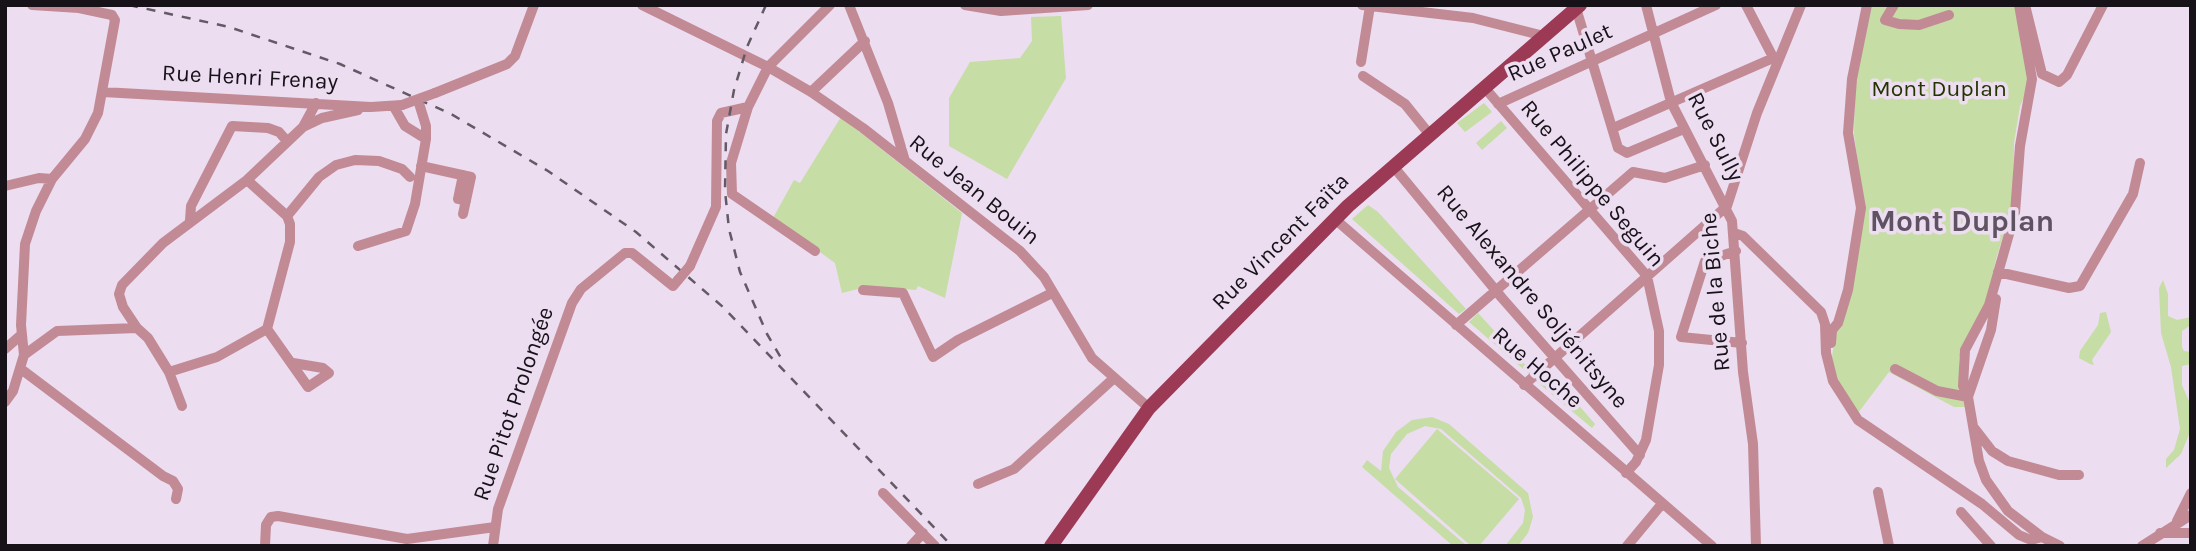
<!DOCTYPE html>
<html>
<head>
<meta charset="utf-8">
<style>
  body { margin:0 }
  #map { position:relative; width:2196px; height:551px; overflow:hidden; background:#ecddf1; font-family:Karla,sans-serif }
  canvas { display:block }
  .frame { position:absolute; inset:0; border:7px solid #171118; pointer-events:none }
</style>
</head>
<body>
<div id="map">
<canvas width="2196" height="551"></canvas>
<div class="frame"></div>
</div>
<script>
const context = document.querySelector('canvas').getContext('2d');
context.lineJoin = 'round';
function paint(path, color) { context.fillStyle = color; context.fill(path, 'evenodd'); }
const poly = rows => new Path2D(rows.map(r => 'M' + r).join(''));
function trace(path, color, width, dash) { context.strokeStyle = color; context.lineWidth = width; context.lineCap = dash ? 'butt' : 'round'; context.setLineDash(dash || []); context.stroke(path); }
function label(font, color, halo, rows, align = 'center') {
  context.font = font + ' Karla,sans-serif'; context.lineWidth = 7; context.setLineDash([]); context.textBaseline = 'middle'; context.strokeStyle = halo; context.fillStyle = color; for (const [text, x, y, turn = 0] of rows) {
    context.save(); context.translate(x, y); context.rotate((+turn || 0) * Math.PI / 180); context.textAlign = isNaN(turn) ? turn : align; if (halo) context.strokeText(text, 0, 0); context.fillText(text, 0, 0); context.restore();
  }
}
const green = poly([
  [1870,5,2015,5,2027,62,2028,89,2020,106,2014,143,2013,204,1996,259,1989,297,1959,358,1959,383,1966,407,1954,407,1889,372,1858,413,1838,383,1832,358,1835,330,1840,329,1851,291,1860,179,1854,134,1855,83],
  [1061,16,1066,78,1007,179,949,146,949,98,970,62,1020,58,1032,41,1031,17],
  [1484,103,1492,112,1465,132,1457,123],
  [841,117,962,213,945,298,918,286,916,290,870,286,842,293,835,263,773,218,794,180,800,183],
  [1501,121,1507,128,1482,150,1476,143],
  [1368,205,1378,212,1466,309,1459,314,1352,219],
  [2163,280,2168,294,2168,316,2177,320,2191,317,2191,325,2182,331,2182,347,2184,351,2191,352,2191,364,2182,366,2182,385,2189,401,2190,432,2181,454,2166,468,2166,459,2174,450,2180,429,2171,367,2161,333,2159,288],
  [2106,312,2111,332,2092,360,2094,365,2090,364,2079,358,2080,351,2098,325,2100,313],
  [1478,313,1532,372,1529,374,1469,322],
  [1549,371,1595,424,1592,428,1536,381],
  [1432,417,1449,424,1528,493,1533,517,1528,533,1518,546,1505,546,1523,523,1525,510,1521,498,1441,429,1425,426,1407,434,1391,454,1389,468,1398,487,1467,546,1453,546,1362,467,1367,460,1381,471,1383,451,1396,432,1412,420],
  [1437,429,1519,499,1479,546,1471,546,1395,479]
]);
const minor = poly([
  [642,5,768,67,811,92,863,128,1020,251,1044,277,1092,358,1149,408],
  [849,5,888,103,905,161],
  [965,5,1001,11,1088,5],
  [1362,5,1473,18,1544,36],
  [1646,5,1671,102,1732,221,1743,372,1753,444,1756,546],
  [1746,5,1775,61],
  [1894,5,1885,20,1899,24,1919,25,1949,15],
  [2019,5,2032,79,2020,146,2015,213,1989,305,1965,350,1963,386,1968,397,1979,461,1986,480,2008,511,2042,537,2060,546],
  [2025,5,2042,74,2059,82,2067,75,2103,5],
  [1576,8,1618,148,1627,153,1684,129],
  [1361,62,1370,6],
  [1363,76,1405,104,1430,135],
  [1484,87,1647,276,1659,331,1659,365,1646,440,1636,462,1626,473],
  [103,92,371,107,402,105],
  [811,92,865,41],
  [435,93,507,64,515,56,534,5],
  [1498,104,1716,5],
  [394,107,405,126,426,139],
  [748,107,731,163,732,194,815,251],
  [303,127,322,118,358,110],
  [1613,128,1771,59],
  [421,166,471,177,463,214],
  [1393,166,1502,298,1640,455],
  [463,175,458,199,466,201],
  [5,186,39,178,52,179],
  [287,216,319,177,336,165,355,160,379,161,402,169,410,177],
  [190,220,191,206,232,126,268,128,279,132,286,140],
  [1336,220,1712,546],
  [1734,233,1743,236,1821,312,1825,324,1826,353,1833,381,1858,420,1982,504,2019,535,2031,540,2042,537],
  [358,246,406,231,415,204,426,139,426,126,418,100],
  [1736,251,1705,261,1681,337,1742,343],
  [690,266,716,207,717,121,721,113,748,107,768,67,830,5],
  [1998,272,2069,288,2080,286,2133,194,2140,163],
  [863,290,903,293,933,357,958,340,1052,293],
  [1456,325,1633,172,1665,178,1705,165],
  [137,328,148,338,169,372,182,406],
  [267,329,308,387,329,373,323,368,293,363],
  [1831,343,1832,330,1838,323,1848,290,1861,208,1848,133,1852,79,1867,5],
  [5,349,21,335],
  [24,355,57,331,137,328,123,307,119,294,122,285,163,243,247,180,303,127,316,103],
  [21,369,163,476,173,481,178,489,176,499],
  [1895,369,1937,391,1968,397],
  [169,372,217,357,267,329,290,242,290,224,287,216,247,180],
  [1524,385,1727,206,1757,113,1801,5],
  [1968,397,1991,330,1996,299],
  [5,402,13,391,24,355,21,325,25,244,36,211,52,179,85,139,98,113,115,20,112,15,79,8,32,5],
  [1975,429,1992,451,2008,461,2059,475,2079,475],
  [978,484,1014,469,1113,379],
  [1878,492,1889,546],
  [883,493,935,546],
  [1961,512,1991,546],
  [2177,521,2191,493],
  [2160,533,2191,533],
  [265,546,266,525,271,517,278,516,407,539,495,527],
  [493,546,498,509,572,303,581,289,625,253,632,253,673,286,678,280],
  [911,546,923,533],
  [1627,546,1661,505],
  [2142,546,2191,515]
]);
const major = poly([
  [1051,546,1149,408,1348,206,1580,5]
]);
const rail = poly([
  [129,5,229,27,340,64,451,114,548,171,636,232,723,307,952,546],
  [766,5,747,47,734,90,726,134,725,191,729,229,740,272,767,334,781,358]
]);
const minorBridge = poly([
  [402,105,435,93],
  [678,280,690,266]
]);
const streetNames = [
  ["Rue Paulet",1560,53,-24],
  ["Rue Henri Frenay",250,78,3],
  ["Rue Sully",1715,137,63],
  ["Rue Philippe Seguin",1592,184,50],
  ["Rue Jean Bouin",974,190,39],
  ["Rue Vincent Faïta",1281,242,-45],
  ["Rue de la Biche",1716,292,-95],
  ["Rue Alexandre Soljénitsyne",1532,297,50],
  ["Rue Hoche",1537,368,41],
  ["Rue Pitot Prolongée",514,404,-71]
];
const parkNames = [
  ["Mont Duplan",1939,89]
];
const districtNames = [
  ["Mont Duplan",1962,222]
];
paint(green, '#c6dda6');
trace(minor, '#c28a95', 10);
trace(major, '#9c3a55', 14);
trace(rail, '#635a65', 2.5, [9, 9]);
trace(minorBridge, '#c28a95', 10);
label('23px', '#171118', '#ecddf1', streetNames);
label('23px', '#243401', '#ecddf1', parkNames);
label('bold 30px', '#5f5263', '#ecddf1', districtNames);
</script>
</body>
</html>
